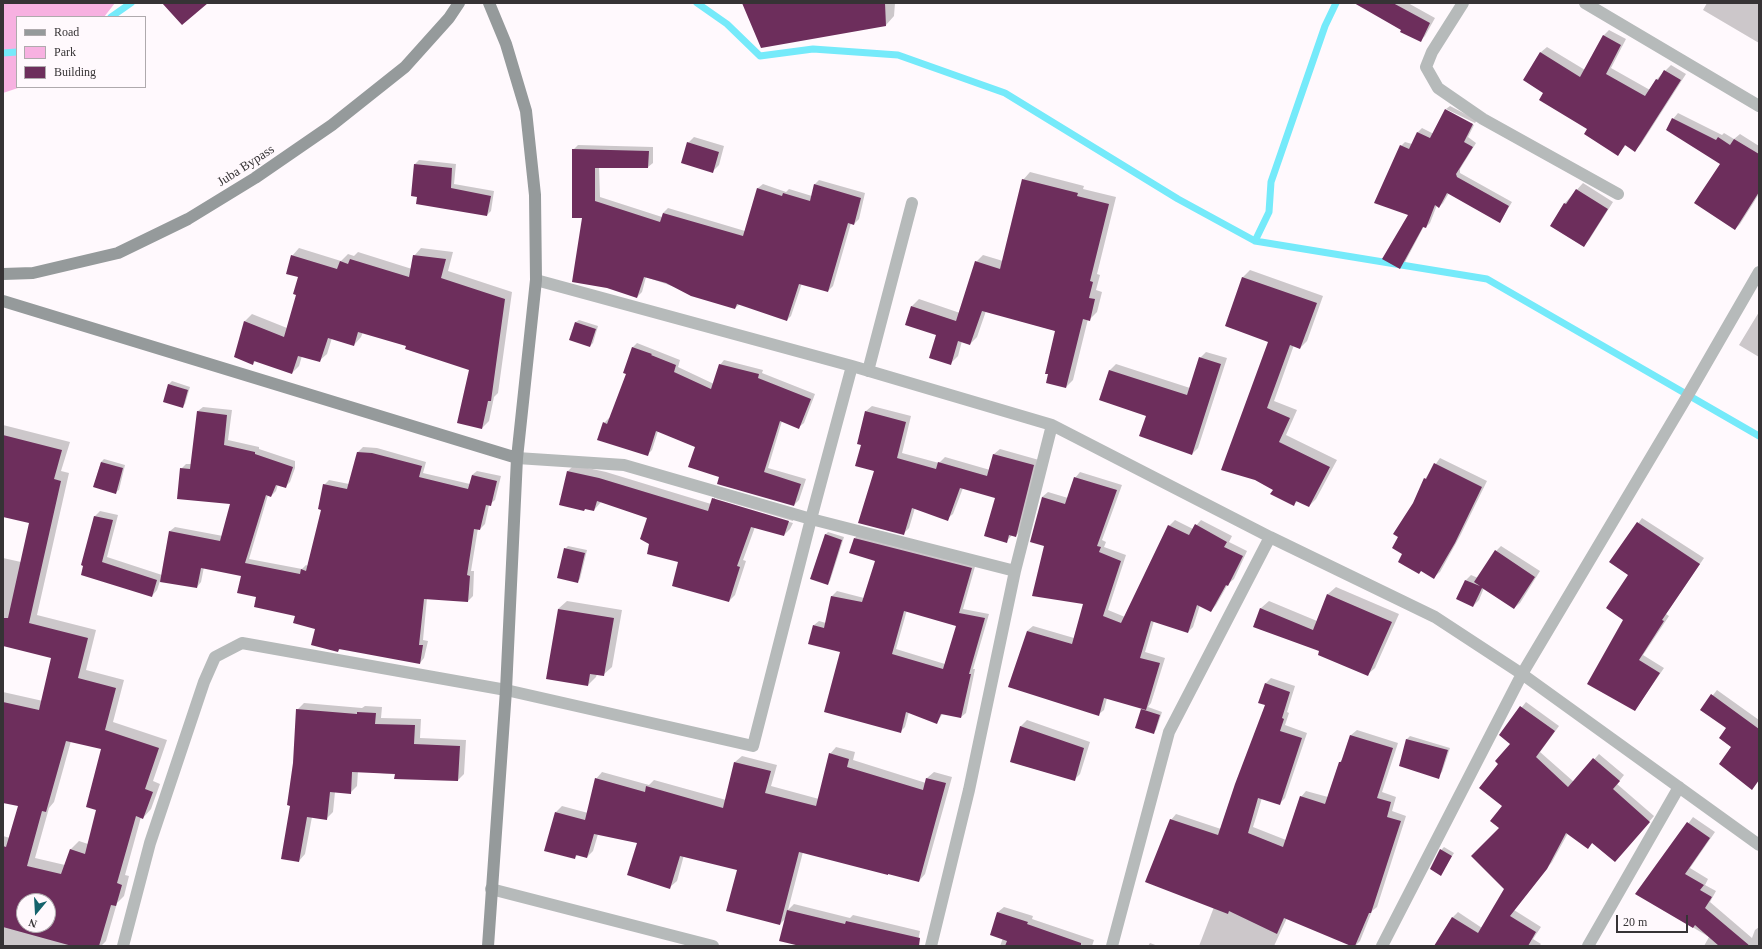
<!DOCTYPE html>
<html>
<head>
<meta charset="utf-8">
<style>
  body { margin:0 }
  #map { position:relative; width:1762px; height:949px; overflow:hidden; background:#fff9fd; font-family:"Times New Roman",serif }
  canvas { display:block }
  .frame { position:absolute; inset:0; border:4px solid #363335; pointer-events:none }
  .legend { position:absolute; left:16px; top:16px; width:130px; height:72px; box-sizing:border-box; background:#fff9fd; border:1px solid #afaaad; margin:0; padding:5px 7px; list-style:none; font-size:12px; color:#363335 }
  .legend li { display:flex; align-items:center; gap:8px; height:20px }
  .legend b { width:20px; border:1px solid #afaaad }
  .north { position:absolute; left:16px; top:893px; width:40px; height:40px; box-sizing:border-box; background:#fff9fd; border:1px solid #afaaad; border-radius:50%; rotate:198deg; font-size:11px; font-weight:700; line-height:16px; text-align:center; color:#363335 }
  .north::after { content:''; display:block; margin:auto; width:14px; height:18px; background:#15636c; clip-path:polygon(50% 0,100% 100%,50% 72%,0 100%) }
  .scale { position:absolute; left:1616px; top:915px; width:72px; height:18px; box-sizing:border-box; border:2px solid #363335; border-top:0; padding-left:5px; font-size:12px; line-height:14px; white-space:nowrap; color:#363335; -webkit-text-stroke:3px #fff9fd; paint-order:stroke }
</style>
</head>
<body>
<div id="map">
<canvas width="1762" height="949"></canvas>
<div class="frame"></div>
<ul class="legend">
<li><b style="height:5px;background:#959a9b"></b>Road</li>
<li><b style="height:11px;background:#f7b1e1"></b>Park</li>
<li><b style="height:11px;background:#6d2e5c"></b>Building</li>
</ul>
<div class="north">N</div>
<div class="scale">20 m</div>
</div>
<script>
const context = document.querySelector('canvas').getContext('2d');
context.lineJoin = 'round';
function paint(path, color) { context.fillStyle = color; context.fill(path, 'evenodd'); }
const poly = rows => new Path2D(rows.map(r => 'M' + r).join(''));
function trace(path, color, width, dash) { context.strokeStyle = color; context.lineWidth = width; context.lineCap = dash ? 'butt' : 'round'; context.setLineDash(dash || []); context.stroke(path); }
function label(font, color, halo, rows, align = 'center') {
  context.font = font + ' "Times New Roman",serif'; context.lineWidth = 4; context.setLineDash([]); context.textBaseline = 'middle'; context.strokeStyle = halo; context.fillStyle = color; for (const [text, x, y, turn = 0] of rows) {
    context.save(); context.translate(x, y); context.rotate((+turn || 0) * Math.PI / 180); context.textAlign = isNaN(turn) ? turn : align; if (halo) context.strokeText(text, 0, 0); context.fillText(text, 0, 0); context.restore();
  }
}
const green = poly([
  [3,3,115,3,104,17,17,17,17,87,21,87,3,93]
]);
const shadow = poly([
  [743,3,895,3,894,16,886,25],
  [1362,3,1408,3,1435,18,1425,36,1420,41],
  [1707,3,1759,3,1759,43,1703,10],
  [1609,30,1626,39,1611,68,1650,90,1657,79,1671,65,1686,74,1641,144,1635,150,1626,145,1618,154,1545,92,1524,80,1541,52,1547,47,1585,70,1603,36],
  [1450,106,1477,120,1475,123,1446,109],
  [1446,111,1474,125,1468,137,1476,143,1460,169,1460,173,1512,202,1500,222,1449,193,1443,203,1439,207,1437,205,1430,223,1426,227,1424,226,1404,264,1400,268,1409,214,1401,146,1405,142,1412,144,1418,132,1422,128,1434,134],
  [1678,113,1722,135,1724,133,1734,139,1740,134,1759,146,1759,194,1740,224,1735,229,1721,164,1673,119],
  [694,137,724,146,719,165,712,172,688,143],
  [578,145,653,147,653,163,648,167,599,167,600,197,662,217,663,213,668,208,745,231,758,188,763,184,786,192,789,189,812,196,815,184,819,180,865,193,859,219,854,224,851,223,833,286,828,291,802,283,791,316,787,320,740,304,735,308,646,277,642,292,637,297,583,217,573,150],
  [419,160,456,164,454,184,494,191,491,211,487,215,418,196,415,164],
  [1030,172,1084,186,1083,189,1116,197,1097,274,1100,275,1096,290,1102,292,1097,312,1090,319,1088,319,1073,380,1066,387,1056,331,986,311,977,337,970,344,962,341,958,356,950,364,937,334,912,306,919,299,960,313,976,262,983,255,1003,261,1023,180],
  [1583,183,1613,202,1589,240,1583,246,1551,225,1565,203],
  [299,248,341,261,348,254,354,256,358,252,412,269,414,256,421,248,453,252,448,271,512,292,498,393,494,397,489,421,482,428,470,369,407,345,363,332,361,337,354,345,332,338,327,354,319,361,302,356,299,366,292,373,256,360,253,364,235,357,245,321,252,314,287,328,297,294,300,277,292,256],
  [1250,270,1323,296,1307,341,1300,348,1294,345,1274,401,1297,410,1286,435,1337,460,1316,499,1309,506,1298,501,1293,505,1274,489,1255,479,1269,341,1226,326,1243,277],
  [1759,312,1759,357,1739,345],
  [579,320,598,326,593,343,590,346,571,339,576,322],
  [637,343,680,360,678,367,714,384,720,365,724,360,763,370,762,373,815,394,804,423,799,427,782,421,768,468,806,479,799,500,794,505,720,476,696,447,658,431,652,450,647,455,604,423,609,418,610,419,628,374,632,348],
  [1206,352,1227,358,1198,448,1192,454,1147,415,1100,400,1110,370,1116,364,1190,388,1200,358],
  [172,381,190,387,185,404,182,407,164,401,169,384],
  [872,406,911,416,902,453,939,463,945,457,990,470,994,454,1000,449,1039,460,1021,530,1016,536,1012,535,1006,542,996,497,963,488,953,514,947,519,915,508,909,528,903,534,862,444,866,411],
  [203,407,232,410,228,440,259,447,259,449,295,461,295,468,290,482,285,487,278,484,276,491,271,496,268,495,249,559,302,569,306,565,308,566,323,509,324,485,329,480,349,484,358,452,363,447,377,448,426,462,423,473,470,484,472,475,477,471,501,476,495,500,489,505,485,524,480,529,478,528,471,571,474,571,473,596,468,601,427,598,423,640,428,641,424,658,420,663,341,648,338,651,316,628,296,616,257,596,242,575,204,567,201,582,197,587,160,581,157,590,152,596,82,574,94,517,100,511,118,515,107,557,162,575,170,531,175,527,223,536,231,503,181,469,186,464,192,464,198,411],
  [3,425,70,442,61,471,69,473,37,615,96,630,86,670,124,680,113,722,167,740,153,781,160,784,151,809,143,818,141,817,125,875,129,876,124,896,117,903,106,941,101,946,3,946,3,836,10,838,19,805,3,801,3,692,43,701,53,657,3,645,3,558,21,562,30,522,3,516],
  [71,741,102,748,98,809,88,844,79,841,71,849,65,865,35,858,49,808,54,802],
  [24,901,48,901,48,925,24,925],
  [1440,458,1487,481,1460,536,1440,572,1434,577,1404,554,1413,504,1425,479],
  [104,459,125,465,119,490,116,492,94,486,101,462],
  [574,465,606,472,711,504,713,499,719,492,795,514,793,521,715,498,715,500,793,523,790,529,784,535,755,527,743,560,746,561,735,595,729,601,679,561,650,544,648,517,601,502,594,510,560,504,568,471],
  [1080,472,1122,485,1102,540,1106,542,1104,547,1126,555,1108,610,1125,617,1169,526,1175,520,1193,529,1201,520,1232,536,1229,542,1247,551,1234,579,1228,584,1216,605,1211,611,1200,605,1193,627,1188,632,1154,621,1145,652,1165,658,1151,703,1148,707,1162,712,1156,730,1153,733,1142,709,1143,708,1107,698,1104,710,1098,715,1027,631,1033,626,1074,638,1084,603,1046,545,1042,497,1048,492,1068,498,1075,478],
  [1642,518,1704,558,1666,614,1669,616,1643,655,1664,668,1635,710,1624,619,1629,575,1611,562],
  [828,532,844,537,830,581,828,584,825,535],
  [859,533,976,563,963,609,989,614,973,669,975,669,966,713,961,717,943,713,937,722,909,712,905,727,900,732,841,652,814,625,819,621,826,623,832,596,837,591,864,598,876,561,855,538],
  [907,610,957,625,945,664,896,649],
  [568,546,587,550,580,579,577,582,565,549],
  [1501,546,1540,571,1520,603,1514,608,1484,588,1479,600,1473,606,1466,580,1471,575,1478,578,1496,551],
  [1336,587,1399,614,1375,668,1367,675,1321,651,1254,626,1261,608,1269,601,1317,621,1328,594],
  [567,601,622,610,612,667,603,675,597,674,596,677,588,685,558,609],
  [1271,678,1295,686,1287,712,1289,713,1285,725,1307,733,1285,798,1279,804,1262,798,1253,827,1286,840,1301,797,1306,791,1328,797,1340,762,1343,758,1351,735,1357,730,1398,743,1382,792,1396,797,1392,811,1406,816,1377,907,1372,911,1360,941,1355,946,1287,918,1274,946,1199,946,1214,907,1171,820,1176,814,1221,829,1266,705,1266,683],
  [1717,690,1759,720,1759,778,1733,747,1728,728,1701,710],
  [1526,702,1559,726,1540,752,1574,782,1599,754,1624,775,1617,784,1654,816,1620,856,1593,842,1588,848,1568,833,1552,862,1514,910,1541,927,1533,939,1541,944,1539,946,1435,946,1453,917,1458,912,1482,928,1505,889,1500,828,1504,806,1499,764,1512,743,1500,735],
  [304,703,362,708,365,706,382,707,381,718,421,719,420,738,466,740,464,774,458,780,358,771,357,786,350,793,335,792,333,812,326,819,312,817,305,854,299,861,291,805,297,710],
  [1027,720,1090,742,1080,774,1074,780,1011,762,1021,726],
  [1410,736,1450,748,1442,772,1439,775,1400,765,1407,739],
  [836,747,855,752,853,760,926,783,927,778,934,772,952,777,925,874,919,881,803,852,788,910,794,904,850,918,853,915,920,931,917,946,804,946,786,918,780,924,738,869,684,855,677,881,670,887,638,842,598,834,593,851,587,857,578,855,574,858,556,812,562,806,588,813,596,779,602,772,649,785,654,780,726,800,735,762,742,756,777,765,771,786,819,799,830,754],
  [1693,817,1715,832,1690,868,1708,879,1705,885,1716,891,1710,902,1752,938,1755,930,1759,927,1759,946,1749,946,1749,944,1748,946,1704,946,1709,937,1637,894],
  [1444,847,1454,853,1441,874,1441,850],
  [1004,907,1033,916,1032,919,1094,940,1092,946,1000,946,1003,938,991,934,998,912],
  [1150,943,1158,946,1148,946]
]);
const stream = poly([
  [697,3,727,24,760,56,813,49,898,55,1005,93,1178,199,1255,241,1487,279,1759,436],
  [111,17,131,3],
  [3,53,17,52],
  [1255,241,1269,212,1271,182,1325,26,1336,3]
]);
const building = poly([
  [162,3,208,3,182,25],
  [742,3,885,3,886,26,761,48],
  [1354,3,1393,3,1430,23,1421,42,1400,32,1401,30],
  [1603,35,1621,45,1606,74,1645,96,1656,79,1658,80,1664,70,1681,80,1635,152,1625,145,1618,156,1584,134,1587,129,1539,100,1543,93,1523,80,1540,52,1580,77],
  [1445,109,1473,124,1464,142,1473,147,1456,174,1457,177,1509,206,1500,223,1447,193,1439,208,1435,205,1426,228,1423,227,1400,269,1382,259,1408,215,1374,203,1400,145,1409,149,1417,132,1430,138],
  [1672,118,1716,140,1718,137,1730,145,1734,139,1759,154,1759,192,1735,230,1694,203,1720,164,1666,130],
  [687,142,719,152,713,173,681,163],
  [572,149,649,151,648,168,595,168,595,201,660,222,663,213,743,236,757,188,782,196,783,193,810,201,814,184,861,198,854,225,848,223,828,292,799,284,787,321,737,304,735,309,691,296,666,283,644,277,637,298,607,288,572,282,582,218,572,218],
  [414,164,452,168,451,188,491,196,487,216,416,204,417,197,411,196],
  [1022,179,1078,193,1077,196,1109,204,1090,281,1093,282,1089,298,1095,299,1090,321,1083,319,1066,388,1046,383,1048,374,1045,374,1055,331,982,311,970,345,958,341,951,365,929,358,936,335,905,325,911,306,956,321,975,261,1000,269],
  [1576,189,1608,209,1584,247,1550,226,1564,203,1566,204],
  [291,255,337,269,340,261,348,264,350,259,409,277,413,255,446,259,441,278,505,299,491,401,488,401,482,429,457,423,469,370,405,349,406,346,358,332,354,346,328,338,320,362,298,356,292,374,254,361,253,365,234,357,244,321,284,337,296,295,293,294,298,277,286,274],
  [1242,277,1317,303,1300,349,1290,345,1267,408,1290,418,1279,442,1330,467,1309,507,1296,501,1294,506,1270,494,1273,490,1255,480,1221,470,1268,342,1225,326],
  [575,322,596,329,590,347,569,340],
  [632,347,652,354,651,355,676,365,674,372,711,389,719,364,759,374,758,378,811,399,799,429,780,421,764,472,801,484,794,506,717,484,719,477,688,467,695,447,656,431,648,456,597,440,603,422,607,424,626,374,623,373],
  [1199,357,1221,364,1192,455,1139,436,1146,416,1099,400,1109,370,1187,395],
  [168,384,188,390,183,408,163,402],
  [197,411,227,415,224,445,255,452,255,454,293,467,286,488,276,485,271,497,266,495,245,563,300,574,301,569,306,571,321,510,318,509,323,484,347,489,357,452,372,453,422,466,419,477,468,489,472,475,497,481,491,506,486,505,480,530,474,529,467,575,470,576,468,602,424,599,419,645,423,645,420,664,339,649,338,652,311,645,315,629,293,623,295,616,254,607,256,597,237,593,241,576,201,568,197,588,160,582,169,531,220,541,230,504,177,499,180,468,190,469],
  [865,411,906,422,897,458,936,469,938,462,987,476,993,454,1034,465,1016,537,1009,535,1007,543,984,536,995,498,960,488,948,521,912,508,904,535,858,523,874,471,855,466,861,445,857,444],
  [3,435,62,450,54,479,61,481,29,623,88,638,78,678,116,688,105,730,159,748,145,789,153,792,143,819,136,816,117,883,122,885,116,906,111,905,99,946,72,946,3,927,3,846,6,847,18,806,3,803,3,702,39,710,51,658,3,646,3,618,8,618,29,523,3,517],
  [66,741,101,749,86,807,96,810,85,854,70,849,61,874,27,866,42,811,46,812],
  [24,901,48,901,48,925,24,925],
  [101,462,123,468,116,494,93,487],
  [1434,463,1482,487,1455,543,1434,579,1421,571,1419,574,1398,562,1402,554,1392,548,1398,537,1393,534,1413,503,1424,478,1426,479],
  [567,471,599,478,708,511,712,498,789,521,784,536,751,527,737,566,740,567,729,602,672,586,678,562,647,554,649,544,640,539,647,518,597,501,594,511,585,509,584,511,559,505],
  [1074,477,1117,490,1097,546,1101,547,1099,552,1121,561,1103,616,1121,623,1168,525,1189,535,1195,524,1227,542,1224,547,1243,556,1228,586,1226,585,1211,612,1197,605,1188,633,1151,621,1140,658,1160,663,1146,710,1104,698,1099,716,1008,687,1027,631,1072,644,1083,604,1032,596,1044,546,1030,542,1042,497,1065,504],
  [94,516,113,520,102,562,157,580,152,597,81,575,83,566,81,565],
  [1637,522,1700,564,1662,620,1664,621,1639,660,1660,673,1635,711,1587,684,1623,620,1606,608,1628,575,1609,562],
  [825,534,842,540,828,585,810,579],
  [854,538,972,568,959,613,985,618,969,674,971,674,961,718,941,714,937,724,906,712,901,733,824,712,840,652,808,644,813,625,824,628,831,596,862,602,875,561,849,553],
  [904,611,956,626,943,669,892,654],
  [564,548,585,553,578,583,557,578],
  [1495,550,1535,577,1514,609,1482,588,1473,607,1456,599,1465,580,1480,586,1474,582],
  [1327,594,1392,622,1368,676,1318,655,1319,651,1253,627,1260,608,1313,630],
  [558,609,614,618,604,676,590,674,588,686,546,679],
  [1265,683,1290,692,1282,718,1284,719,1280,731,1302,738,1280,805,1258,798,1248,833,1283,847,1300,796,1325,804,1339,762,1341,762,1350,735,1393,748,1377,798,1391,802,1387,817,1401,821,1371,913,1369,913,1355,946,1351,946,1284,918,1277,934,1229,911,1228,914,1145,882,1170,819,1218,835,1235,784,1265,705,1258,703],
  [1711,694,1759,729,1759,780,1752,790,1719,764,1731,747,1719,738,1726,728,1700,710],
  [1520,706,1555,731,1536,757,1568,787,1593,758,1620,781,1613,789,1650,822,1615,862,1592,843,1588,849,1566,833,1547,869,1510,916,1536,932,1528,946,1434,946,1452,917,1478,933,1504,889,1471,856,1499,828,1490,821,1502,806,1479,788,1498,764,1495,761,1510,744,1499,735],
  [296,709,357,714,357,712,376,713,375,724,415,725,414,744,460,746,458,781,394,779,395,774,352,772,351,794,330,792,327,820,307,817,299,862,281,859,290,806,287,805,293,763],
  [1141,709,1160,715,1154,734,1135,728],
  [1020,726,1084,748,1075,781,1010,762],
  [1406,739,1448,750,1439,779,1399,766],
  [829,753,849,759,847,767,923,790,926,778,946,783,919,882,888,874,888,875,799,852,780,925,726,911,737,870,680,856,670,889,627,875,637,843,594,834,587,858,576,855,575,859,544,851,555,812,585,820,595,778,645,792,646,786,723,808,734,762,771,771,765,793,816,806],
  [1687,822,1710,838,1685,874,1704,885,1700,890,1712,897,1705,908,1750,946,1719,946,1695,925,1693,928,1635,894],
  [1440,849,1452,856,1441,876,1430,869],
  [787,910,845,924,846,921,920,938,919,946,800,946,779,941],
  [997,912,1028,922,1027,924,1081,943,1081,946,1005,946,1007,941,990,935]
]);
const street = poly([
  [1463,3,1432,52,1426,67,1438,88,1483,119,1618,194],
  [1585,3,1759,106],
  [536,280,852,366,1052,425,1015,571,969,790,931,946],
  [868,371,912,203],
  [1052,425,1270,537,1435,617,1522,674,1759,845],
  [517,458,624,465,811,519,1015,571],
  [491,889,713,946],
  [123,946,150,843,204,682,215,657,242,643,506,690,753,746,811,519,852,366],
  [1112,946,1169,732,1270,537],
  [1382,946,1522,674,1688,395,1759,272],
  [1588,946,1679,787]
]);
const secondary = poly([
  [3,274,33,273,118,253,188,219,255,178,332,125,405,67,449,18,459,3],
  [3,301,517,458],
  [488,946,506,690,517,458,536,280,535,195,526,111,506,44,489,3]
]);
const streetNames = [
  ["Juba Bypass",246,166,-33]
];
paint(green, '#f7b1e1');
paint(shadow, '#0003');
trace(stream, '#75eafa', 7);
paint(building, '#6d2e5c');
trace(street, '#b6baba', 12);
trace(secondary, '#959a9b', 12);
label('13px', '#363335', '#fff9fd', streetNames);
</script>
</body>
</html>
